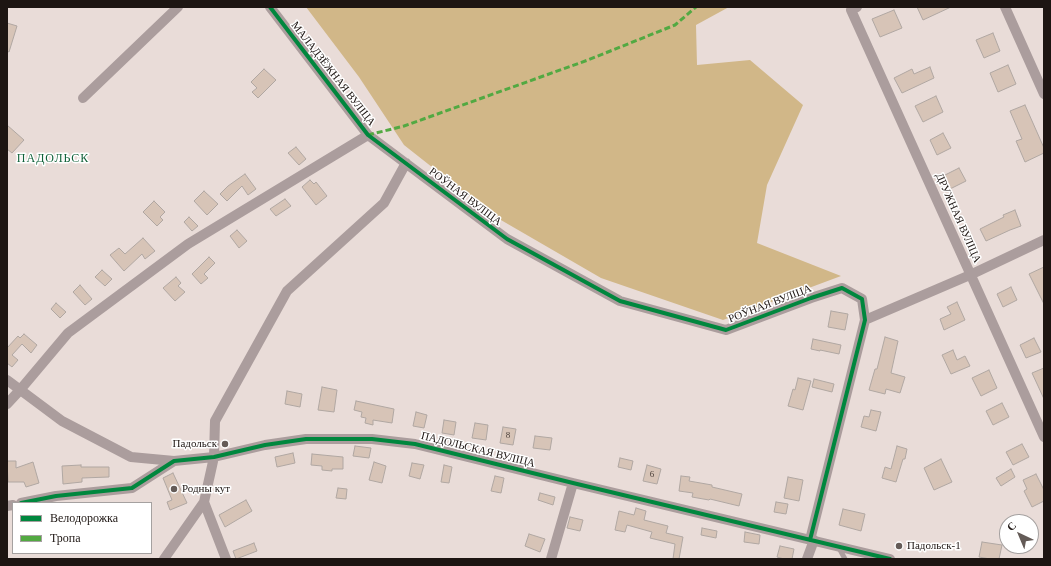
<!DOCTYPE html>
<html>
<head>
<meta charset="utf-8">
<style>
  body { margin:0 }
  #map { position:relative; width:1051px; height:566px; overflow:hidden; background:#e9dcd8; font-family:Georgia,serif }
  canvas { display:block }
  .frame { position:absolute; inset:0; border:8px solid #1d1512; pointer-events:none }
  .legend { position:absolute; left:12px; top:502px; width:140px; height:52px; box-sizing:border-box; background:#fff; border:1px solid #a5a1a0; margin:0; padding:5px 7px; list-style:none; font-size:12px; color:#1d1512 }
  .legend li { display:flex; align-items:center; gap:8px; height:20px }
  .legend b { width:20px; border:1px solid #a5a1a0 }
  .north { position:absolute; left:999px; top:514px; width:40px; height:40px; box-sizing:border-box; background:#fff; border:1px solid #a5a1a0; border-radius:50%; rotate:316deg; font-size:11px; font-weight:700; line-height:16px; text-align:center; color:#1d1512 }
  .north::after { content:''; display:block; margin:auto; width:14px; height:18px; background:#645b57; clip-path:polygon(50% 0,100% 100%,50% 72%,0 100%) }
</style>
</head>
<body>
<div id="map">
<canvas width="1051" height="566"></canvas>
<div class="frame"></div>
<ul class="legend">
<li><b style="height:5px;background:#00873e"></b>Велодорожка</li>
<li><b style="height:5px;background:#52a942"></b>Тропа</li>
</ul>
<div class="north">С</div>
</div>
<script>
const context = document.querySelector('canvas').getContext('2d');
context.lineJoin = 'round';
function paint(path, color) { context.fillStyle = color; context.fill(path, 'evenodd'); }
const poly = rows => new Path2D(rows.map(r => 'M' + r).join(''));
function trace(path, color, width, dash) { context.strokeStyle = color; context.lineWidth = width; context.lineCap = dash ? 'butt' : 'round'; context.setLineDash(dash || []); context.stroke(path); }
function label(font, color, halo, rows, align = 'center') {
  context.font = font + ' Georgia,serif'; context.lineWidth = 3; context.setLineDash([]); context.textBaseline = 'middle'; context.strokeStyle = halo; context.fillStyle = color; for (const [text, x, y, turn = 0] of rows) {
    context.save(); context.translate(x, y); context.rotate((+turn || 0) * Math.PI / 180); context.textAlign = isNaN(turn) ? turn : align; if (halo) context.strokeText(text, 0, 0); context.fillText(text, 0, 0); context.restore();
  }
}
const forest = poly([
  [306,7,729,7,696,25,697,65,750,60,803,105,767,185,757,243,841,276,723,320,601,278,494,216,404,145,359,77]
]);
const building = poly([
  [917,7,951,7,923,20,917,7],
  [894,10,902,28,880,37,872,19,894,10],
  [7,23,17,26,9,52,7,51,7,23],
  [993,33,1000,51,984,58,976,40,993,33],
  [1008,65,1016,84,998,92,990,73,1008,65],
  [930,67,934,78,902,93,894,78,912,69,914,74,930,67],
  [264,69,276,80,258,98,252,92,257,88,251,82,264,69],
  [936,96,943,112,923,122,915,106,936,96],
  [1025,105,1044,148,1044,153,1025,162,1016,141,1022,139,1010,111,1025,105],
  [7,125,24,140,12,153,7,149,7,125],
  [943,133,951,148,937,155,930,140,943,133],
  [296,147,306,159,299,165,288,153,296,147],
  [959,168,966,181,950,189,943,176,959,168],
  [245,174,256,189,248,195,242,186,227,201,220,194,228,186,245,174],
  [310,180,314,184,316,182,327,196,316,205,302,187,310,180],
  [204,191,218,204,207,215,194,201,204,191],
  [285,199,291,206,276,216,270,209,285,199],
  [154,201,165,212,160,217,163,220,157,226,143,212,154,201],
  [1015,210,1021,226,1010,230,986,241,980,229,1004,217,1003,215,1015,210],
  [189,217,198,226,192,231,184,222,189,217],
  [237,230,247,241,239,248,230,236,237,230],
  [143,238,155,251,145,259,142,254,124,271,110,255,119,248,125,254,143,238],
  [209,257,215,263,204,274,208,278,201,284,192,274,209,257],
  [1044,267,1044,304,1029,274,1044,267],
  [102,270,112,279,105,286,95,277,102,270],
  [176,277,181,283,178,286,185,292,175,301,163,288,176,277],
  [80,285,92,299,85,305,73,292,80,285],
  [1011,287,1017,300,1003,307,997,294,1011,287],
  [957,302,965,320,944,330,940,319,951,314,947,307,957,302],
  [56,303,66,312,60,318,51,309,56,303],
  [831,311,848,314,845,330,828,327,831,311],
  [24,334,37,345,31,353,22,344,12,355,18,360,12,367,7,363,7,348,18,336,20,338,24,334],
  [885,337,898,341,891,373,905,377,900,393,886,389,885,394,869,390,875,369,877,369,885,337],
  [1034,338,1041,352,1026,358,1020,345,1034,338],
  [813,339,841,345,839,354,820,350,820,351,811,349,813,339],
  [953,350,957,360,965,356,970,366,951,374,942,355,953,350],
  [1044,368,1044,399,1032,373,1044,368],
  [989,370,997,388,981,396,972,378,989,370],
  [798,378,811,381,803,410,788,406,793,389,795,390,798,378],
  [814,379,834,384,832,392,812,387,814,379],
  [322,387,337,390,334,412,318,410,322,387],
  [287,391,302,394,300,407,285,404,287,391],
  [356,401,394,409,392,423,373,420,373,425,365,423,366,418,361,417,362,412,354,410,356,401],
  [1002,403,1009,417,993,425,986,411,1002,403],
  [871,410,881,412,876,431,861,427,864,416,869,417,871,410],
  [416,412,427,415,424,428,413,426,416,412],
  [444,420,456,422,454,435,442,433,444,420],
  [475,423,488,425,486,440,472,438,475,423],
  [503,427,516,429,513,445,500,443,503,427],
  [535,436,552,438,550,450,533,448,535,436],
  [1022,444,1029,457,1013,465,1006,452,1022,444],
  [355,446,371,448,369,458,353,456,355,446],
  [897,446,907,449,905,459,903,459,896,482,882,478,885,467,891,469,897,446],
  [293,453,295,463,277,467,275,457,293,453],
  [312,454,343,457,343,469,332,469,332,471,322,470,322,466,311,465,312,454],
  [620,458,633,461,631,470,618,467,620,458],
  [941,459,952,482,934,490,924,468,941,459],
  [7,461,16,461,16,468,33,462,39,483,26,487,24,482,8,482,7,461],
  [374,462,386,466,382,483,369,480,374,462],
  [412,463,424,465,420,479,409,476,412,463],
  [81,465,81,467,109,467,109,477,82,478,82,482,63,484,62,466,81,465],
  [444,465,452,467,449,483,441,482,444,465],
  [647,465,661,469,657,484,643,481,647,465],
  [1011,469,1015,477,1001,486,996,478,1011,469],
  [173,473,187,503,170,510,167,502,172,500,163,478,173,473],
  [1036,474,1044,490,1044,501,1032,507,1024,491,1027,489,1023,480,1036,474],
  [495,476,504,478,501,493,491,491,495,476],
  [681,476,690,477,689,481,712,485,712,487,742,494,739,506,710,499,709,500,692,497,693,493,679,491,681,476],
  [788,477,803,480,799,501,784,498,788,477],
  [338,488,347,489,346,499,336,498,338,488],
  [540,493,555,497,553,505,538,500,540,493],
  [246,500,252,511,225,527,219,515,246,500],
  [776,502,788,504,786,514,774,512,776,502],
  [636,508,646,511,644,520,668,526,666,533,683,537,679,559,673,559,675,544,650,538,652,532,627,525,625,532,615,530,619,511,634,515,636,508],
  [843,509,865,514,861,531,839,525,843,509],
  [570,517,583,520,580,531,567,528,570,517],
  [702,528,717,531,716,538,701,535,702,528],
  [745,532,760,535,759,544,744,542,745,532],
  [529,534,545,539,540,552,525,546,529,534],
  [982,542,1002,545,999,559,990,559,979,557,982,542],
  [254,543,257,551,236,559,233,551,254,543],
  [780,546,794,549,792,559,784,559,777,557,780,546]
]);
const lane = poly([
  [839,548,845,559]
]);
const street = poly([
  [270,7,368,135,507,239,620,301,726,330,811,298,842,288,862,299,865,320,810,540],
  [857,7,851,10,1044,437],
  [1005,7,1044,94],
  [83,98,178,7],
  [865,320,970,275,1044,240],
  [7,380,62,421,131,457,174,461],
  [7,404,20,390,68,333,188,244,368,135],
  [21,503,56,496,132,488,174,461,214,457,265,445,306,439,372,439,415,444,573,483,890,559],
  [7,506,13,505],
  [164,559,204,502],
  [226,559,204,502,214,457,215,421,287,291,384,203,406,163],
  [551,559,573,483],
  [807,559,814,540]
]);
const quiet = poly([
  [368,135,404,126,588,60,675,25,696,7]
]);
const cycleway = poly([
  [270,7,368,135,507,239,620,301,726,330,811,298,842,288,862,299,865,320,810,540],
  [21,503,56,496,132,488,174,461,214,457,265,445,306,439,372,439,415,444,573,483,890,559]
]);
const markers = [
  [225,444,4,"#645b57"],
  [174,489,4,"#645b57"],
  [899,546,4,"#645b57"]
];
const numberNames = [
  ["8",508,436],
  ["6",652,475]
];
const streetNames = [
  ["МАЛАДЗЁЖНАЯ ВУЛІЦА",333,74,52],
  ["РОЎНАЯ ВУЛІЦА",465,197,37],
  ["ДРУЖНАЯ ВУЛІЦА",958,218,66],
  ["РОЎНАЯ ВУЛІЦА",770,304,-21],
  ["ПАДОЛЬСКАЯ ВУЛІЦА",478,450,14]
];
const poiNames = [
  ["Падольск",217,444,"right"],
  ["Родны кут",182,489],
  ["Падольск-1",907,546]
];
const neighbourhoodNames = [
  ["ПАДОЛЬСК",53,159]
];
paint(forest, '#d1b788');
paint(building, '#d7c4b7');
trace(building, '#b0a7a2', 1);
trace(lane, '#ab9d9d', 5);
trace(street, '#ab9d9d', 10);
trace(quiet, '#52a942', 3, [6, 3]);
trace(cycleway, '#00873e', 4);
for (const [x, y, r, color] of markers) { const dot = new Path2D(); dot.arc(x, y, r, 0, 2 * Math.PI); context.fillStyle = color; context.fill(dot); trace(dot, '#fff', 1.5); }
label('9px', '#4c413b', null, numberNames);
label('11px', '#1d1512', '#fff', streetNames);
label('11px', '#1d1512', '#fff', poiNames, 'left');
context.letterSpacing = '1px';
label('12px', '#106139', '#fff', neighbourhoodNames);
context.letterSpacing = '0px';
</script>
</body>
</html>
